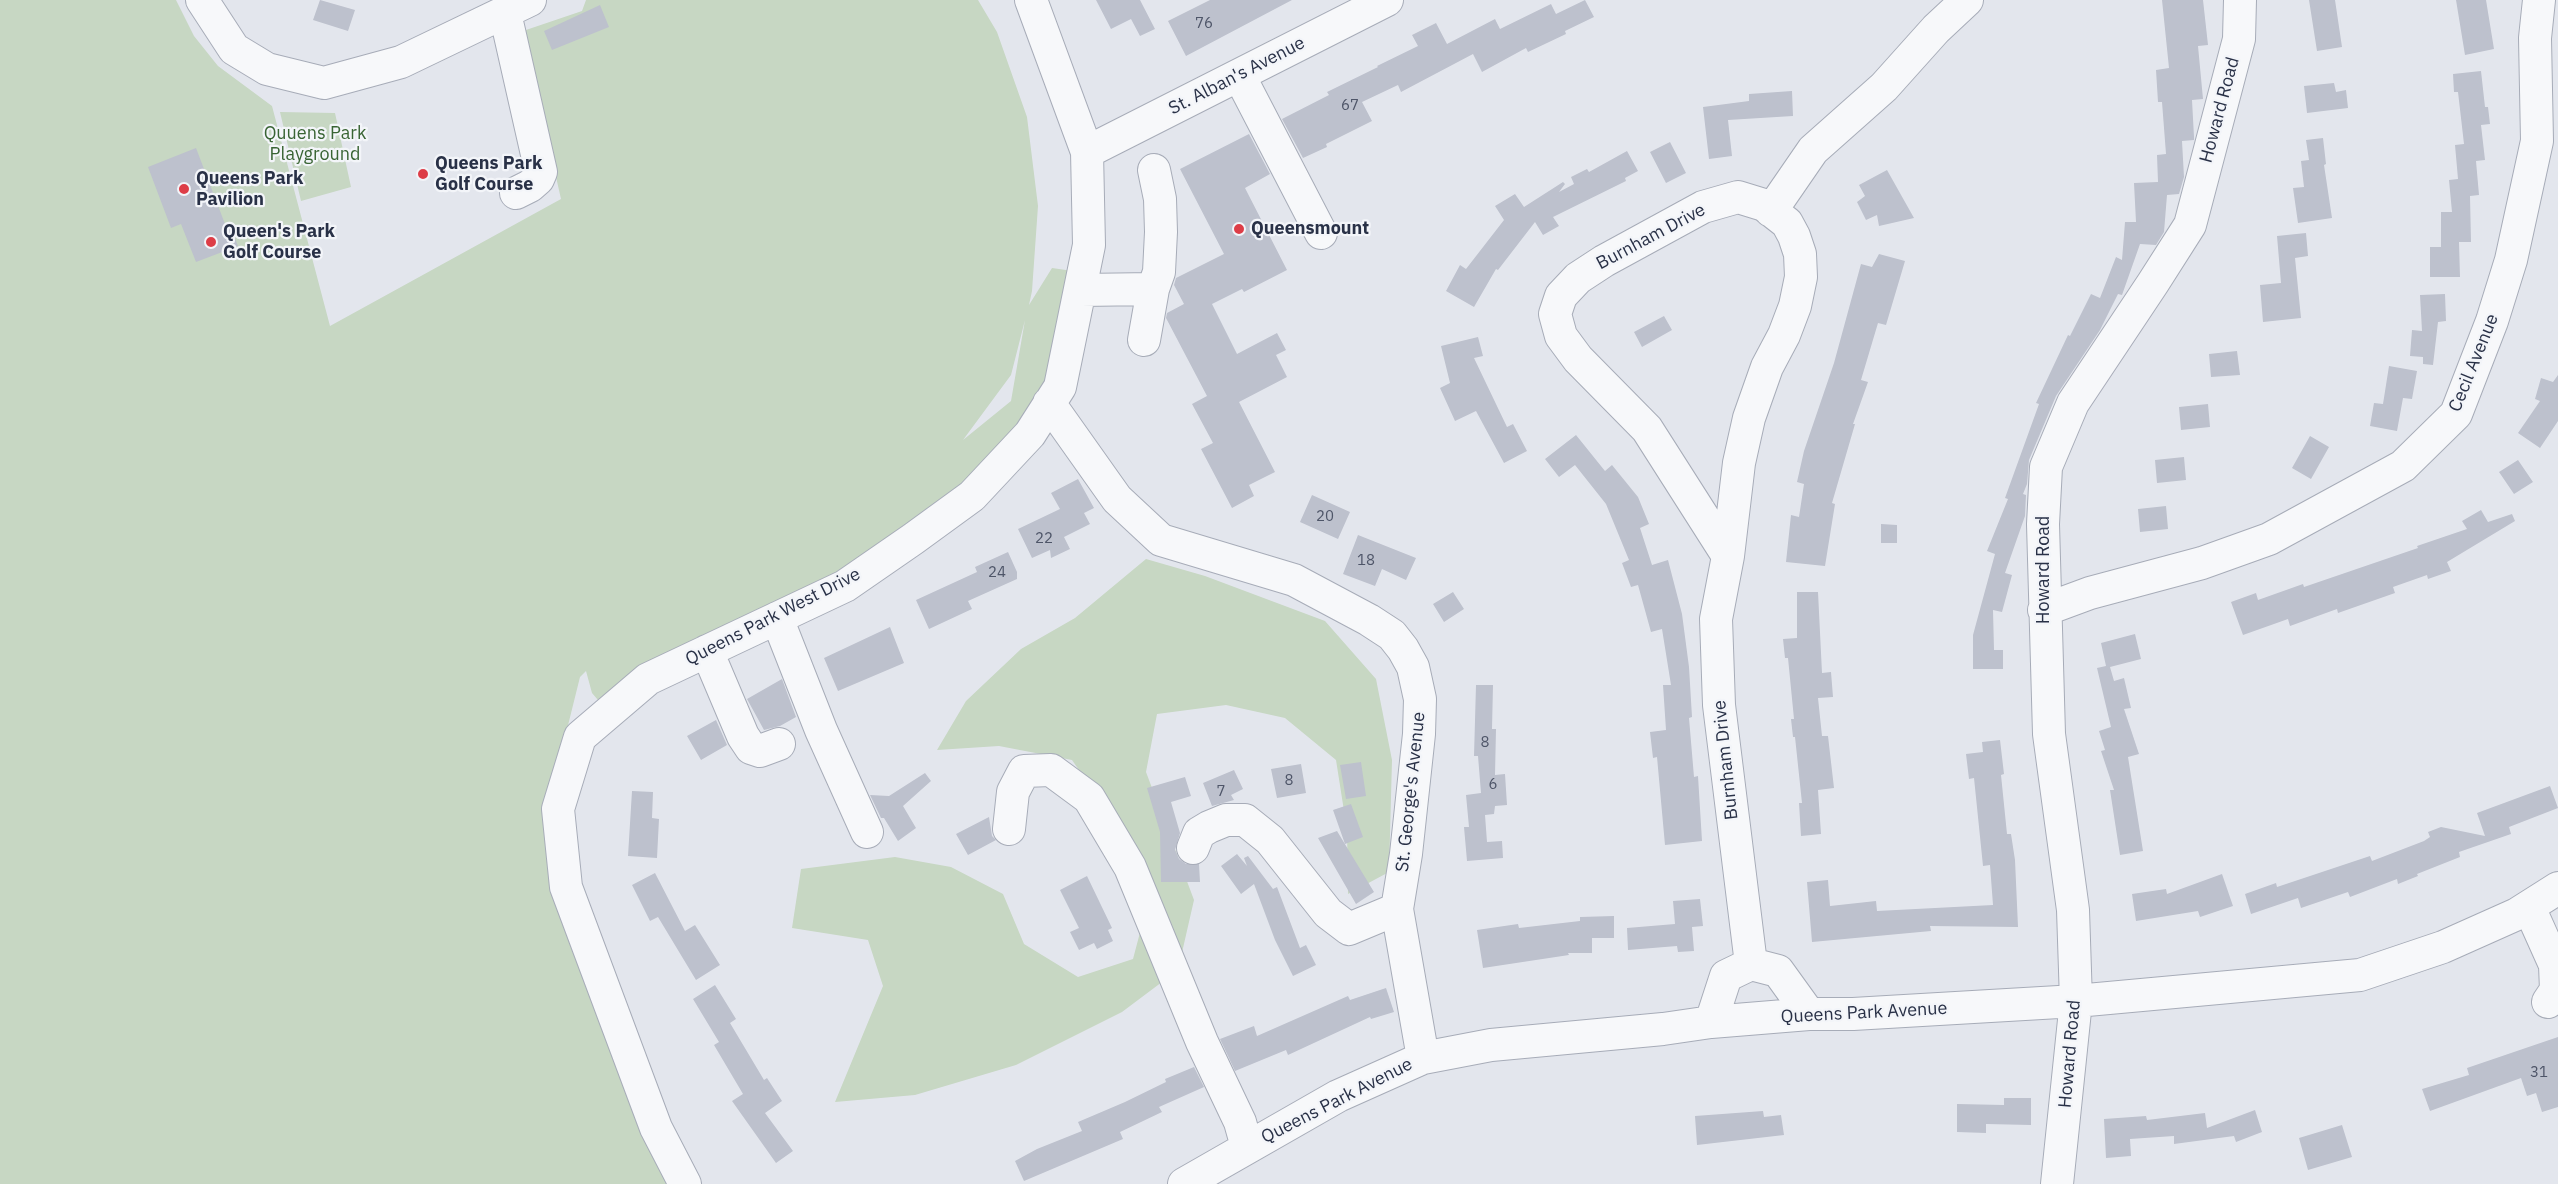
<!DOCTYPE html>
<html>
<head>
<meta charset="utf-8">
<style>
  body { margin:0 }
  canvas { display:block; background:#e3e6ed }
</style>
</head>
<body>
<canvas width="2558" height="1184"></canvas>
<script>
const context = document.querySelector('canvas').getContext('2d');
context.lineJoin = 'round';
function paint(path, color) { context.fillStyle = color; context.fill(path, 'evenodd'); }
const poly = rows => new Path2D(rows.map(r => 'M' + r).join(''));
function trace(path, color, width, dash) { context.strokeStyle = color; context.lineWidth = width; context.lineCap = dash ? 'butt' : 'round'; context.setLineDash(dash || []); context.stroke(path); }
function label(font, color, halo, rows, align = 'center') {
  context.font = font + ' "IBM Plex Sans",sans-serif'; context.lineWidth = 4.5; context.setLineDash([]); context.textBaseline = 'middle'; context.strokeStyle = halo; context.fillStyle = color; for (const [text, x, y, turn = 0] of rows) {
    context.save(); context.translate(x, y); context.rotate((+turn || 0) * Math.PI / 180); context.textAlign = isNaN(turn) ? turn : align; if (halo) context.strokeText(text, 0, 0); context.fillText(text, 0, 0); context.restore();
  }
}
const green = poly([
  [0,0,176,0,194,36,218,66,272,106,330,326,561,199,523,31,582,11,586,0,978,0,997,32,1027,117,1038,206,1032,291,1029,305,1052,268,1073,271,1045,392,985,472,842,576,603,706,592,693,586,671,580,677,545,818,671,1184,0,1184],
  [1025,320,1011,401,963,440,1011,375],
  [280,112,335,113,351,187,301,201],
  [1146,559,1205,576,1325,621,1376,679,1392,760,1389,872,1348,894,1347,830,1336,760,1285,718,1226,705,1157,714,1146,772,1194,900,1178,970,1122,1012,1016,1065,915,1095,835,1102,883,986,868,940,792,928,801,869,895,857,951,867,1003,894,1024,944,1078,977,1133,959,1147,906,1128,840,1072,760,999,746,937,750,966,701,1021,649,1075,618]
]);
const building = poly([
  [320,0,355,10,348,31,313,20],
  [1096,0,1140,0,1155,29,1140,36,1131,19,1111,29],
  [1210,0,1292,0,1186,56,1168,21],
  [1585,0,1594,17,1565,31,1566,34,1528,52,1526,48,1482,72,1473,54,1401,92,1398,85,1362,102,1372,121,1326,144,1327,147,1303,158,1282,119,1329,95,1327,92,1378,67,1377,66,1418,46,1412,35,1436,23,1447,44,1495,19,1500,29,1551,4,1556,14],
  [2162,0,2203,0,2208,45,2198,46,2203,99,2192,100,2194,137,2194,140,2182,141,2184,177,2179,194,2167,195,2164,232,2156,245,2140,244,2122,295,2118,294,2100,330,2056,396,2029,460,2027,484,2023,494,2026,495,2025,516,2005,573,2012,575,2002,612,1993,610,1994,650,2003,650,2003,669,1973,669,1973,635,1995,554,1987,551,2008,499,2005,498,2039,404,2036,403,2068,335,2070,336,2091,294,2100,298,2116,257,2122,260,2125,222,2136,222,2134,183,2158,182,2157,155,2166,154,2162,102,2158,102,2156,70,2169,68],
  [2309,0,2335,0,2342,47,2317,51],
  [2456,0,2486,0,2494,49,2465,55],
  [600,5,609,27,552,50,544,31],
  [2481,71,2485,107,2488,107,2490,124,2481,125,2485,160,2476,161,2479,195,2470,196,2471,242,2459,242,2460,277,2430,277,2430,247,2441,247,2441,212,2452,212,2449,180,2458,179,2455,145,2464,144,2458,92,2454,92,2453,74],
  [2334,83,2336,92,2346,90,2348,108,2307,113,2304,86],
  [1792,91,1793,116,1728,120,1732,156,1709,159,1703,107,1749,101,1749,94],
  [1249,134,1270,174,1245,188,1287,270,1244,292,1242,289,1212,304,1237,354,1277,333,1286,350,1276,355,1287,377,1239,402,1275,472,1249,485,1254,496,1232,508,1201,449,1213,443,1192,404,1207,396,1166,318,1167,313,1184,304,1174,285,1176,278,1224,254,1180,169],
  [2323,138,2326,164,2324,165,2332,218,2298,223,2293,188,2304,187,2301,161,2309,160,2306,140],
  [1670,142,1686,173,1666,183,1650,152],
  [196,148,225,224,229,222,238,246,196,262,181,224,171,228,148,167],
  [1627,151,1638,171,1625,178,1626,181,1553,217,1559,226,1543,235,1535,222,1498,270,1496,269,1474,307,1446,291,1460,265,1466,269,1504,220,1495,206,1515,194,1524,207,1563,182,1565,184,1559,192,1574,184,1571,177,1587,169,1589,172],
  [1887,170,1914,218,1879,226,1877,215,1866,220,1857,202,1865,196,1859,185],
  [2306,233,2308,256,2295,258,2301,318,2263,322,2260,285,2281,283,2277,236],
  [1879,254,1905,261,1886,325,1878,323,1861,380,1868,382,1853,424,1855,424,1832,503,1835,504,1825,566,1786,562,1791,515,1799,517,1804,484,1797,482,1804,451,1834,363,1861,264,1872,267],
  [2445,294,2446,321,2438,322,2433,365,2423,364,2423,357,2410,356,2412,330,2422,331,2420,295],
  [1664,316,1672,330,1642,347,1634,332],
  [1478,337,1483,356,1474,358,1507,427,1513,424,1527,451,1504,463,1476,411,1455,421,1440,388,1450,383,1441,346],
  [2237,351,2240,375,2211,377,2209,354],
  [2389,366,2417,371,2412,399,2403,398,2397,431,2370,426,2374,403,2383,404],
  [2558,375,2558,421,2540,448,2518,433,2540,401,2535,399,2541,378,2553,382],
  [2208,404,2210,427,2181,430,2179,407],
  [1576,435,1605,471,1612,465,1638,497,1649,524,1640,528,1652,565,1668,560,1682,614,1689,667,1692,717,1689,718,1694,777,1698,776,1702,841,1665,845,1657,757,1653,758,1650,732,1666,730,1663,685,1671,685,1662,629,1651,632,1638,585,1631,587,1622,563,1629,560,1606,504,1575,465,1559,477,1545,459],
  [2310,436,2329,447,2311,479,2292,468],
  [2184,457,2186,480,2157,483,2155,460],
  [2518,460,2533,482,2514,494,2499,472],
  [1078,479,1094,508,1084,513,1090,524,1064,537,1070,549,1051,558,1050,550,1032,558,1018,529,1060,509,1051,493],
  [1312,495,1350,512,1338,539,1300,522],
  [2166,506,2168,529,2140,532,2138,509],
  [2481,510,2488,522,2512,514,2515,521,2447,562,2451,571,2428,579,2427,575,2393,587,2395,593,2338,613,2337,609,2290,626,2288,619,2243,635,2231,602,2256,593,2258,600,2303,584,2304,587,2418,548,2417,546,2467,529,2462,521],
  [1881,524,1897,525,1897,543,1881,543],
  [1358,535,1416,558,1406,580,1382,569,1375,586,1343,574],
  [1008,552,1017,572,1017,579,968,601,972,609,929,629,916,600,977,572,975,567],
  [1453,592,1464,609,1444,622,1433,604],
  [1797,592,1818,592,1822,673,1831,672,1833,697,1818,698,1822,736,1828,736,1834,788,1818,790,1821,834,1801,836,1799,803,1802,803,1795,737,1793,737,1791,719,1794,719,1788,658,1785,658,1783,639,1797,638],
  [890,627,904,663,838,691,824,658],
  [2135,634,2141,659,2110,667,2114,681,2124,678,2131,708,2124,709,2139,754,2128,757,2143,851,2120,855,2110,790,2114,790,2101,751,2105,750,2099,731,2111,727,2097,668,2106,666,2101,643],
  [782,679,796,717,780,726,764,730,747,699],
  [1476,685,1493,685,1492,729,1496,729,1495,775,1505,774,1507,805,1495,806,1494,814,1485,815,1487,842,1502,841,1503,858,1467,861,1464,827,1469,827,1466,795,1481,793,1478,756,1474,756],
  [716,720,727,745,701,760,687,736],
  [2000,740,2004,774,2001,775,2007,834,2011,834,2015,860,2018,927,1930,926,1931,931,1812,942,1807,882,1828,880,1830,906,1876,901,1877,911,1993,905,1990,865,1983,866,1974,778,1969,779,1966,754,1983,752,1982,742],
  [1361,762,1366,796,1346,799,1340,765],
  [1301,764,1306,793,1277,798,1271,769],
  [1234,770,1243,789,1231,795,1234,800,1212,806,1203,783],
  [925,773,931,781,903,806,916,828,898,841,884,818,881,818,870,795,889,796],
  [1185,777,1191,796,1171,802,1180,833,1175,850,1179,859,1186,864,1199,864,1200,882,1161,882,1160,832,1147,788],
  [2550,786,2558,808,2509,827,2511,834,2459,852,2460,857,2417,874,2418,876,2398,884,2397,879,2350,897,2348,892,2301,908,2298,898,2251,914,2245,894,2276,883,2277,887,2370,856,2372,861,2424,841,2430,837,2428,832,2441,827,2485,836,2477,813],
  [632,791,653,792,652,818,659,819,657,858,628,856],
  [1351,804,1363,837,1345,844,1333,810],
  [989,817,992,836,996,840,968,855,956,834],
  [1337,831,1374,892,1356,904,1318,838],
  [1237,854,1247,866,1244,858,1248,856,1273,889,1277,887,1300,948,1306,945,1316,965,1293,976,1275,940,1254,884,1241,894,1221,866],
  [655,873,685,931,695,925,720,965,696,980,658,917,650,921,632,885],
  [2222,874,2233,906,2200,917,2198,911,2136,921,2132,894,2166,889,2167,894],
  [1087,876,1112,928,1108,930,1113,941,1097,949,1094,943,1079,950,1070,932,1079,928,1060,890],
  [1700,899,1703,926,1692,927,1694,951,1678,952,1677,946,1628,950,1627,928,1675,924,1673,901],
  [1614,916,1614,938,1592,938,1592,953,1568,953,1569,955,1483,968,1477,930,1518,924,1519,928,1580,921,1580,917],
  [715,985,736,1019,730,1023,764,1080,767,1078,782,1101,765,1113,793,1151,776,1163,732,1101,743,1094,714,1045,719,1042,693,999],
  [1386,988,1394,1012,1371,1019,1370,1017,1288,1055,1286,1050,1235,1071,1220,1039,1254,1026,1257,1036,1348,996,1350,1000],
  [2558,1037,2558,1107,2542,1112,2536,1093,2527,1096,2521,1078,2430,1111,2422,1089,2469,1075,2467,1068],
  [1194,1067,1204,1087,1159,1107,1162,1112,1120,1132,1123,1139,1024,1181,1015,1161,1037,1149,1082,1131,1078,1122,1125,1102,1166,1082,1165,1079],
  [2004,1098,2031,1098,2031,1125,1986,1124,1986,1133,1957,1132,1957,1104,2004,1105],
  [2255,1110,2262,1132,2236,1142,2234,1136,2174,1144,2174,1136,2130,1139,2131,1156,2106,1158,2104,1119,2146,1116,2147,1120,2205,1113,2207,1128],
  [1763,1111,1764,1117,1781,1115,1784,1135,1697,1145,1695,1116],
  [2342,1125,2352,1157,2308,1170,2299,1138]
]);
const minor = poly([
  [202,0,234,49,267,69,324,83,401,62,530,0],
  [505,13,541,172,538,179,530,186,516,193],
  [1239,75,1321,233],
  [1087,152,1387,0],
  [1771,211,1813,150,1884,87,1936,29,1967,0],
  [1081,290,1153,289,1159,272,1161,232,1160,199,1154,170],
  [1144,340,1153,289],
  [1049,403,1117,499,1161,540,1294,580,1369,620,1392,635,1403,649,1413,667,1420,699,1419,734,1406,854,1397,909,1423,1058],
  [1728,556,1739,463,1749,418,1767,367,1784,335,1795,306,1801,277,1800,254,1794,236,1787,223,1764,205,1738,197,1703,207,1604,261,1578,278,1561,296,1555,314,1561,336,1578,359,1647,429,1728,556,1716,619,1719,705,1751,964],
  [2044,610,2090,593,2202,563,2269,539,2403,466,2456,414,2492,321,2511,260,2537,141,2535,38,2539,0],
  [777,618,821,730,867,832],
  [707,651,743,736,751,748,760,751,779,744],
  [1009,829,1013,792,1024,771,1051,770,1089,798,1130,867,1202,1042,1240,1122,1247,1147],
  [1193,848,1199,833,1209,827,1226,820,1245,820,1270,840,1328,913,1349,929,1397,909],
  [2529,907,2555,965,2556,990,2548,1002],
  [1711,1022,1726,976,1751,964,1778,971,1809,1014],
  [685,1184,656,1128,566,887,558,809,580,737,648,679,845,586,913,539,972,496,1030,434,1060,387,1089,245,1087,152,1031,0],
  [1184,1184,1338,1096,1423,1058,1491,1045,1663,1029,1711,1022,1809,1014,1853,1014,2076,1001,2360,975,2443,947,2517,914,2558,888],
  [2057,1184,2076,1001,2073,910,2049,734,2043,524,2046,467,2073,403,2153,283,2190,225,2239,39,2240,0]
]);
const markers = [
  [423,174,6,"#dd3d47"],
  [184,189,6,"#dd3d47"],
  [1239,229,6,"#dd3d47"],
  [211,242,6,"#dd3d47"]
];
const numberNames = [
  ["76",1204,24],
  ["67",1350,106],
  ["20",1325,517],
  ["22",1044,539],
  ["18",1366,561],
  ["24",997,573],
  ["8",1485,743],
  ["8",1289,781],
  ["6",1493,785],
  ["7",1221,792],
  ["31",2539,1073]
];
const streetNames = [
  ["St. Alban's Avenue",1237,76,-27],
  ["Howard Road",2220,110,-75],
  ["Burnham Drive",1651,237,-28],
  ["Cecil Avenue",2474,363,-68],
  ["Howard Road",2044,570,-90],
  ["Queens Park West Drive",773,617,-27],
  ["Burnham Drive",1726,760,-96],
  ["St. George's Avenue",1411,792,-84],
  ["Queens Park Avenue",1864,1013,-3],
  ["Howard Road",2070,1054,-85],
  ["Queens Park Avenue",1337,1101,-27]
];
const parkNames = [
  ["Quuens Park",315,134],
  ["Playground",315,155]
];
const poiNames = [
  ["Queens Park",435,164],
  ["Golf Course",435,185],
  ["Queens Park",196,179],
  ["Pavilion",196,200],
  ["Queensmount",1251,229],
  ["Queen's Park",223,232],
  ["Golf Course",223,253]
];
paint(green, '#c7d7c3');
paint(building, '#bdc1cd');
trace(minor, '#a7acb8', 34);
trace(minor, '#f7f8fa', 32);
for (const [x, y, r, color] of markers) { const dot = new Path2D(); dot.arc(x, y, r, 0, 2 * Math.PI); context.fillStyle = color; context.fill(dot); trace(dot, '#f3f5f9', 2); }
label('15px', '#4e5568', null, numberNames);
label('18px', '#293147', '#f3f5f9', streetNames);
label('18px', '#396434', '#f3f5f9', parkNames);
label('bold 18px', '#293147', '#f3f5f9', poiNames, 'left');
</script>
</body>
</html>
